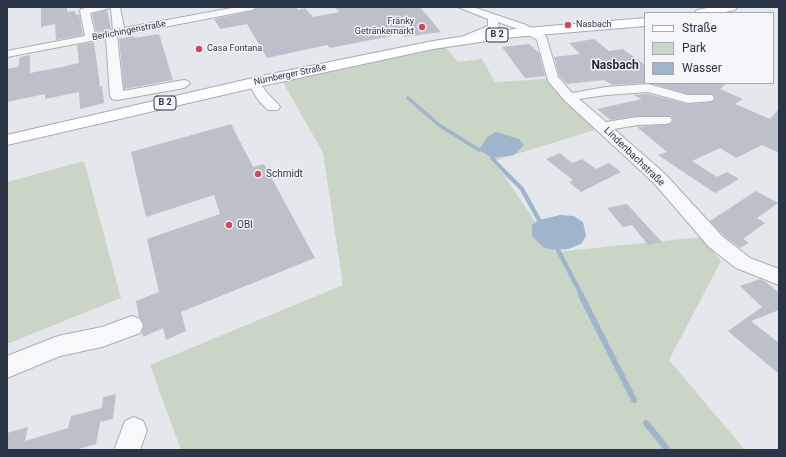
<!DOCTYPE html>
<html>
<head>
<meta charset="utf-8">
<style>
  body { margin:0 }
  #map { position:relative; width:786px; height:457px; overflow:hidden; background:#e4e7ec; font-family:Roboto,sans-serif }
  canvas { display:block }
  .frame { position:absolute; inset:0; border:8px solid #2b3545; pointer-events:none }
  .legend { position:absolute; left:644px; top:12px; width:130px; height:72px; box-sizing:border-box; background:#f4f6f9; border:1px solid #a4a9b1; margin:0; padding:5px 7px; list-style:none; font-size:12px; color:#2b3545 }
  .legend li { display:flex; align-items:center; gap:8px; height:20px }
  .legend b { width:20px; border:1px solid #a4a9b1 }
</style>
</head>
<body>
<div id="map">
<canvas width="786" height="457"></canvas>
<div class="frame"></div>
<ul class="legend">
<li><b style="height:5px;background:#fff"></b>Straße</li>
<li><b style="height:11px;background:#c9d6c5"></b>Park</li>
<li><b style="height:11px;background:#9fb5cc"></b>Wasser</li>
</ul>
</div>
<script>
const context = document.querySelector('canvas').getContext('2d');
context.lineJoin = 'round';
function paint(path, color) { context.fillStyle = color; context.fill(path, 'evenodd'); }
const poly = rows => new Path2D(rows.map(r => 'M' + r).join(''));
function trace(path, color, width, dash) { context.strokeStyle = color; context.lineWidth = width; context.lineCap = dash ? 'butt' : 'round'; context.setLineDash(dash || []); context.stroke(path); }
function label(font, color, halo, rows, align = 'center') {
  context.font = font + ' Roboto,sans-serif'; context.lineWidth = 3; context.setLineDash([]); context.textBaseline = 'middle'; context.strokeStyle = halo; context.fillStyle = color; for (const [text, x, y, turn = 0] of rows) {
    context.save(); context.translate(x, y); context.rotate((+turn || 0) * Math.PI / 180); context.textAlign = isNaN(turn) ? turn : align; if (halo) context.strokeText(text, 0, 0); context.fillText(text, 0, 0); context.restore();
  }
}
const green = poly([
  [445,47,458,62,482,59,495,82,547,79,598,129,494,161,556,252,702,237,721,261,669,360,745,450,181,450,150,365,343,285,323,153,283,82],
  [84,161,121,298,7,344,7,182]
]);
const water = poly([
  [496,132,519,139,524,145,514,155,492,158,479,150,487,137],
  [560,215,574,216,583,222,586,236,581,244,568,249,558,250,544,248,532,236,532,225,539,220]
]);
const streamFar2 = poly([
  [408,98,439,125,479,150],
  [492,158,505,172]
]);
const streamFar1 = poly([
  [504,171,522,189,539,220],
  [558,250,582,296]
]);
const stream = poly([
  [581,295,634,400],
  [646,423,668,450]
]);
const building = poly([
  [41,7,67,7,67,12,75,11,76,15,79,14,83,35,56,40,55,24,41,27],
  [258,7,296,7,298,10,305,8,313,17,340,12,334,7,420,7,441,32,404,37,402,34,330,48,327,45,267,58,247,24,220,29,214,19,252,11],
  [107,10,111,29,96,32,92,14],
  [159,34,173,80,124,89,119,39,134,36,134,38],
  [594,39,609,51,623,49,645,65,645,83,613,85,604,80,567,84,559,76,554,57,580,54,569,43],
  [94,42,100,87,102,86,104,103,80,109,79,92,45,99,45,94,7,102,7,69,18,67,20,57,30,55,30,73,62,67,79,63,77,45],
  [529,44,539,53,545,76,525,78,502,47],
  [650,83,727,83,720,89,743,99,735,104,770,119,779,109,779,153,762,145,736,158,720,148,692,161,717,177,727,172,739,179,715,193,658,155,667,152,637,127,670,124,673,121,671,116,638,116,610,120,597,109,642,99,633,95,648,94,688,104,712,102,715,99,712,94,688,94],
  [231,124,253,167,264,164,315,258,181,312,186,331,166,340,163,328,143,337,142,332,144,325,139,317,136,301,159,292,147,239,220,214,214,195,146,217,131,152],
  [560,153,572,163,582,159,596,169,609,163,621,172,581,192,569,182,573,180,546,159],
  [756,191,778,203,757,218,765,223,743,239,749,243,740,248,724,236,710,221],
  [627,204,648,227,662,242,648,245,632,225,623,227,607,208],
  [760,279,766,282,779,293,779,310,751,321,779,343,779,374,728,331,762,307,740,286],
  [116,394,113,419,100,422,96,444,75,450,7,450,7,433,28,427,25,441,68,428,71,416,102,408,103,397]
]);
const minor = poly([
  [90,7,120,7,124,28,237,7,257,7,252,10,117,36,123,91,184,80,188,81,190,84,184,88,117,100,112,99,110,96,106,38,7,57,7,51,85,36,80,11,81,9,90,7],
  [110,8,111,9,113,30,95,34,90,13,110,8],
  [458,7,473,7,526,25,546,36,558,77,572,93,606,87,648,84,688,95,712,95,714,98,712,101,688,103,648,92,606,95,579,99,606,122,638,117,670,117,672,120,670,123,665,124,638,125,614,129,665,174,723,237,750,258,779,269,779,285,736,268,709,247,653,182,564,100,548,81,537,40,518,29,498,22,499,27,492,33,467,42,459,42,458,40,459,38,488,26,488,19,458,7],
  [254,79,258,80,268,94,278,104,280,107,278,110,268,110,258,100,248,83,254,79],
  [132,316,140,319,143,326,140,333,102,347,60,356,7,378,7,356,58,336,102,327,132,316],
  [134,417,143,421,147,430,140,450,114,450,125,421,134,417]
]);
const major = poly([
  [713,7,737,7,735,10,719,13,695,13,697,10,713,7],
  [645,18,645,26,514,37,433,49,266,85,7,145,7,135,266,75,433,41,514,29,645,18]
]);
const markers = [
  [568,25,4,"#d1495f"],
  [422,27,4,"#d1495f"],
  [199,49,4,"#d1495f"],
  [258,174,4,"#d1495f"],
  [229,225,4,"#d1495f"]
];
const farPoinames = [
  ["Fränky",414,22,"right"],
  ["Getränkemarkt",414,32,"right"],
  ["Nasbach",576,25],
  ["Casa Fontana",207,49]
];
const farStreetnames = [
  ["Berlichingenstraße",129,31,-11],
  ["Nürnberger Straße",290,75,-12]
];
const shields = [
  [497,35,22],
  [165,103,22]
];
const shieldNames = [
  ["B 2",497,35],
  ["B 2",165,103]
];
const streetNames = [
  ["Lindenbachstraße",634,157,44]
];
const poiNames = [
  ["Schmidt",266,174],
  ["OBI",237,225]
];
const farDistrictnames = [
  ["Nasbach",615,66]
];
paint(green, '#c9d6c5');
paint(water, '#9fb5cc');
trace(streamFar2, '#9fb5cc', 3.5);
trace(streamFar1, '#9fb5cc', 4.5);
trace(stream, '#9fb5cc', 6);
paint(building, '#bbc0ca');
trace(minor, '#a9aeb7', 2);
trace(major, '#a3abb8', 2);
paint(minor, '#f7f8fa');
paint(major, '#fff');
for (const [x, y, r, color] of markers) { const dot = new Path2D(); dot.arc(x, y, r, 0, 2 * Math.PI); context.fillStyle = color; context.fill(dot); trace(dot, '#f4f6f9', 1.5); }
label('9px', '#2b3545', '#f4f6f9', farPoinames, 'left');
label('9px', '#2b3545', '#f4f6f9', farStreetnames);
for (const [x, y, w] of shields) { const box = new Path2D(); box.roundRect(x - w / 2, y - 7, w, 14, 3); context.fillStyle = '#f4f6f9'; context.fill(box); trace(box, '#2b3545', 1); }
label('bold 9px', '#2b3545', null, shieldNames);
label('10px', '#2b3545', '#f4f6f9', streetNames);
label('10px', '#2b3545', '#f4f6f9', poiNames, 'left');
label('bold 12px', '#1d2636', '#f4f6f9', farDistrictnames);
</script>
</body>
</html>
